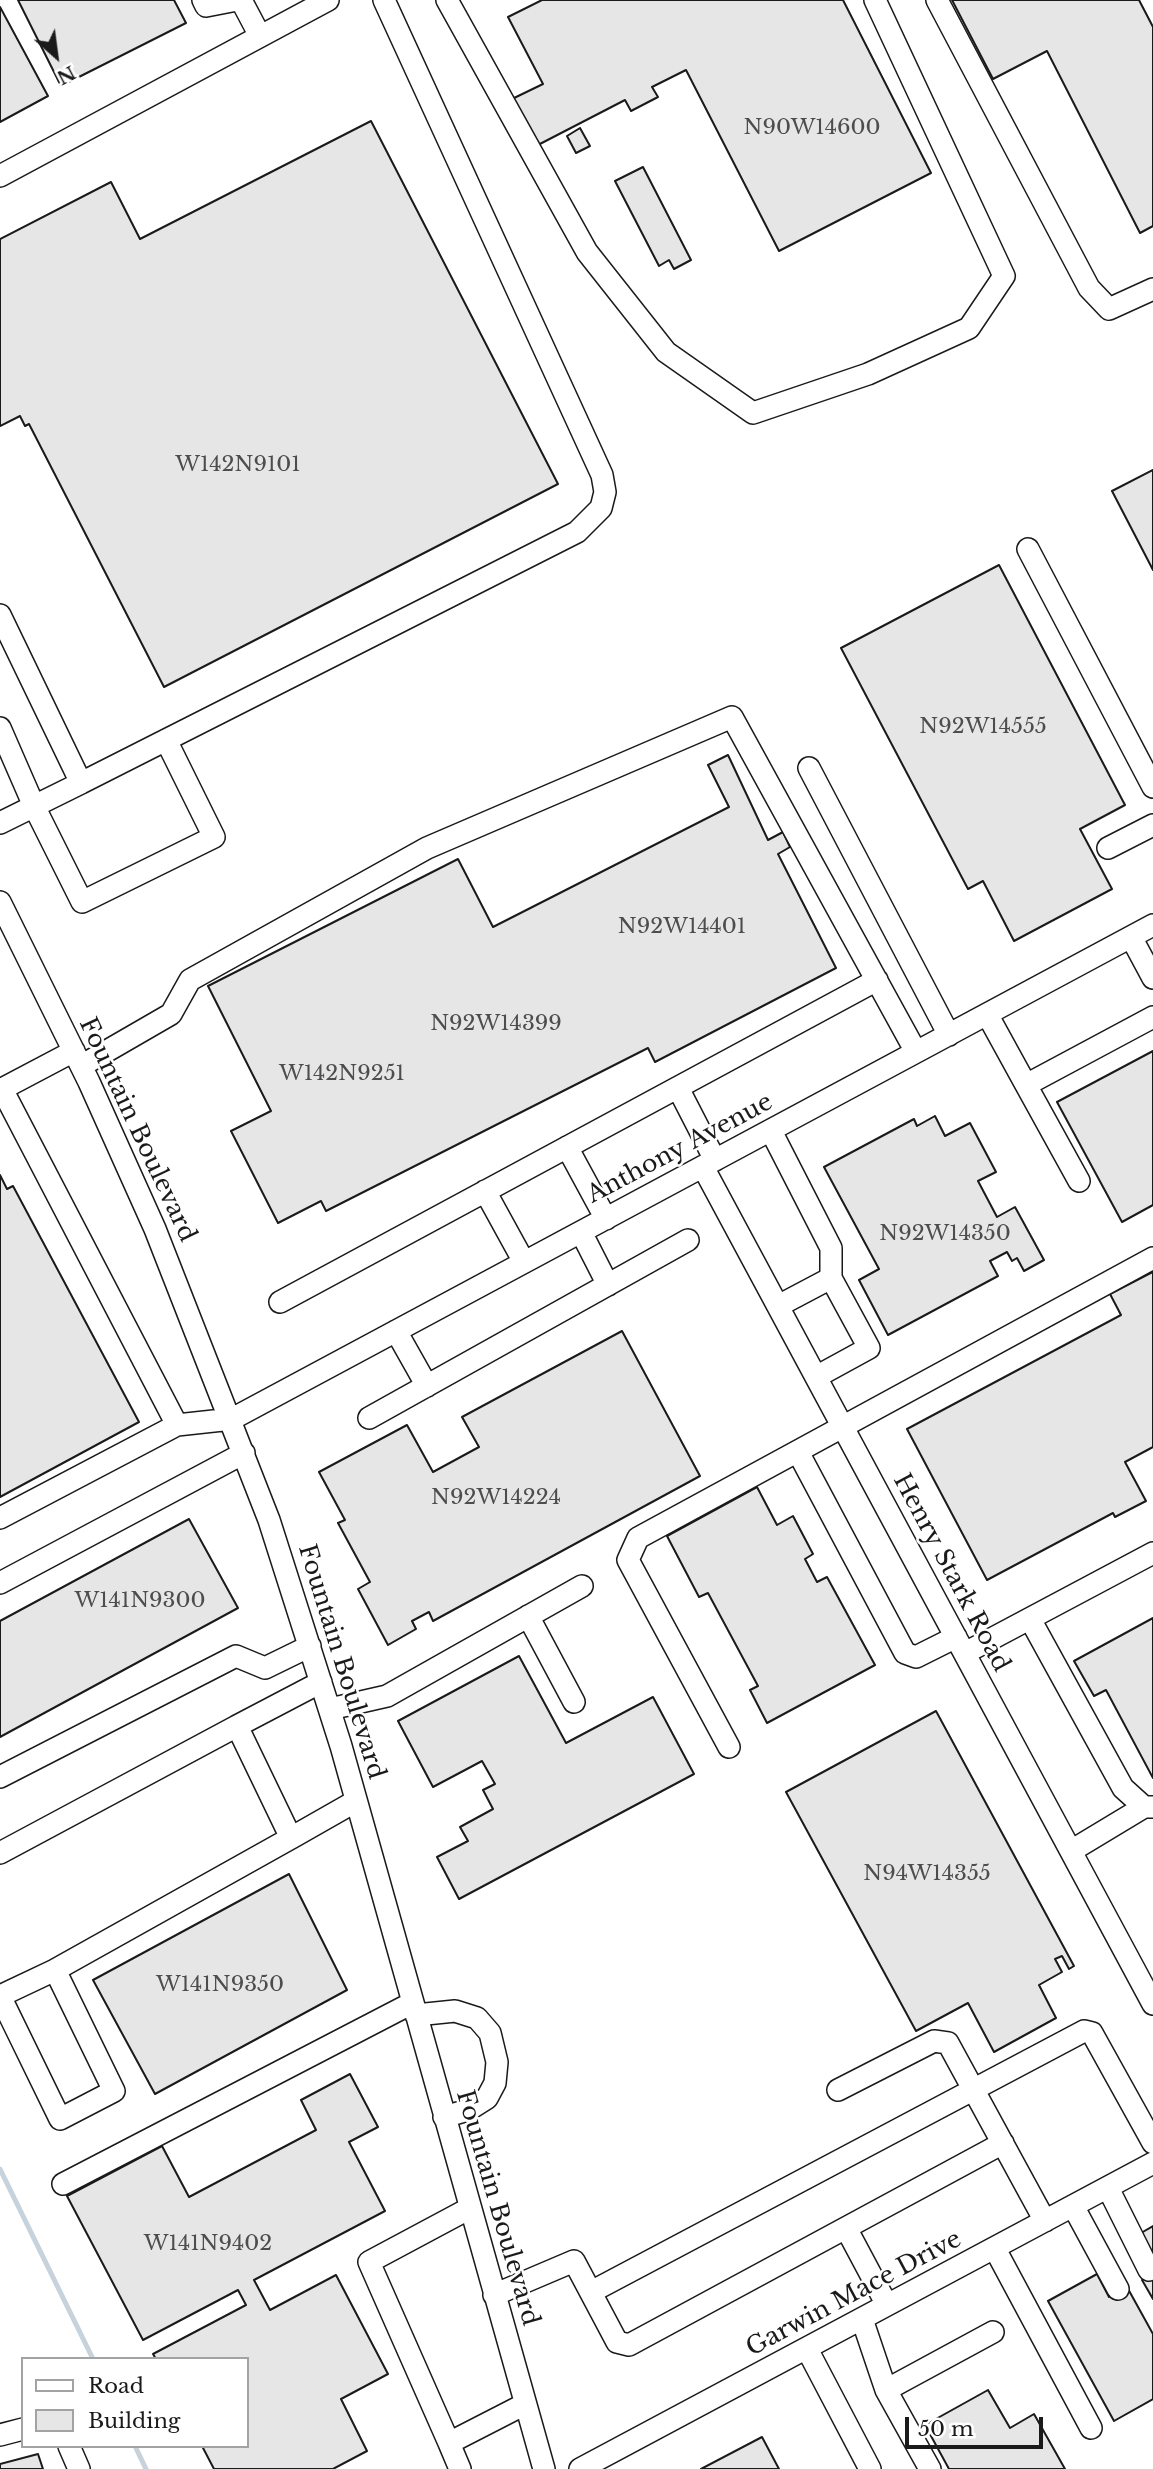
<!DOCTYPE html>
<html>
<head>
<meta charset="utf-8">
<style>
  body { margin:0 }
  #map { position:relative; width:1153px; height:2469px; overflow:hidden; background:#fff; font-family:"Libre Baskerville",serif }
  canvas { display:block }
  .legend { position:absolute; left:21px; top:2357px; width:228px; height:91px; box-sizing:border-box; background:#fff; border:2px solid #a3a3a3; margin:0; padding:9px 12px; list-style:none; font-size:21px; color:#1a1a1a }
  .legend li { display:flex; align-items:center; gap:14px; height:35px }
  .legend b { width:35px; border:2px solid #a3a3a3 }
  .north { position:absolute; left:21px; top:21px; width:70px; height:70px; -webkit-text-stroke:5px #fff; paint-order:stroke; rotate:152deg; font-size:19px; font-weight:700; line-height:28px; text-align:center; color:#1a1a1a }
  .north::after { content:''; display:block; margin:auto; width:24px; height:32px; background:#1a1a1a; clip-path:polygon(50% 0,100% 100%,50% 72%,0 100%) }
  .scale { position:absolute; left:905px; top:2417px; width:138px; height:32px; box-sizing:border-box; border:4px solid #1a1a1a; border-top:0; padding-left:9px; font-size:21px; line-height:24px; white-space:nowrap; color:#1a1a1a; -webkit-text-stroke:5px #fff; paint-order:stroke }
</style>
</head>
<body>
<div id="map">
<canvas width="1153" height="2469"></canvas>
<ul class="legend">
<li><b style="height:9px;background:#fff"></b>Road</li>
<li><b style="height:19px;background:#e6e6e6"></b>Building</li>
</ul>
<div class="north">N</div>
<div class="scale">50 m</div>
</div>
<script>
const context = document.querySelector('canvas').getContext('2d');
context.lineJoin = 'round';
const poly = rows => new Path2D(rows.map(r => 'M' + r).join(''));
function trace(path, color, width, dash) { context.strokeStyle = color; context.lineWidth = width; context.lineCap = dash ? 'butt' : 'round'; context.setLineDash(dash || []); context.stroke(path); }
function paint(path, color) { context.fillStyle = color; context.fill(path, 'evenodd'); }
function label(font, color, halo, rows, align = 'center') {
  context.font = font + ' "Libre Baskerville",serif'; context.lineWidth = 5; context.setLineDash([]); context.textBaseline = 'middle'; context.strokeStyle = halo; context.fillStyle = color; for (const [text, x, y, turn = 0] of rows) {
    context.save(); context.translate(x, y); context.rotate((+turn || 0) * Math.PI / 180); context.textAlign = isNaN(turn) ? turn : align; if (halo) context.strokeText(text, 0, 0); context.fillText(text, 0, 0); context.restore();
  }
}
const stream = poly([
  [0,2169,93,2359],
  [135,2446,146,2469]
]);
const building = poly([
  [18,0,174,0,186,23,61,86,18,0],
  [542,0,843,0,931,173,779,251,686,70,652,87,658,97,631,111,625,100,536,146,512,99,543,84,508,17,542,0],
  [952,0,1139,0,1153,27,1153,226,1140,233,1047,51,993,79,952,0],
  [0,7,48,96,0,122,0,7],
  [371,121,558,484,164,687,29,424,25,426,20,416,0,426,0,239,111,182,140,239,371,121],
  [580,128,590,146,576,153,567,136,580,128],
  [643,167,691,260,674,269,669,260,659,266,615,181,643,167],
  [1153,470,1153,570,1112,491,1153,470],
  [999,565,1125,805,1080,829,1112,889,1014,941,983,881,968,889,841,648,999,565],
  [728,755,768,840,783,832,790,847,778,854,836,968,655,1062,648,1048,326,1211,321,1201,278,1223,231,1131,271,1111,208,986,458,859,493,927,729,807,708,765,728,755],
  [1153,1051,1153,1205,1122,1222,1057,1102,1153,1051],
  [935,1116,945,1136,970,1123,996,1172,978,1181,997,1217,1015,1207,1044,1260,1024,1271,1017,1258,1012,1261,1007,1252,990,1261,998,1276,888,1335,859,1280,879,1269,824,1167,914,1119,917,1126,935,1116],
  [0,1175,7,1189,13,1186,139,1422,0,1497,0,1175],
  [1153,1272,1153,1447,1125,1462,1146,1501,1115,1517,1113,1513,987,1580,907,1429,1121,1315,1110,1294,1153,1272],
  [622,1331,700,1476,433,1621,429,1612,412,1621,416,1629,388,1645,358,1589,370,1582,338,1523,345,1520,319,1472,407,1425,433,1472,479,1447,462,1417,622,1331],
  [757,1487,777,1525,793,1516,813,1554,805,1559,817,1582,827,1577,875,1665,767,1723,750,1690,758,1686,708,1593,699,1597,667,1536,757,1487],
  [189,1519,238,1608,0,1737,0,1621,189,1519],
  [1153,1618,1153,1778,1106,1690,1094,1696,1074,1661,1153,1618],
  [519,1656,566,1743,653,1697,694,1774,459,1899,437,1857,468,1841,460,1827,493,1809,483,1790,495,1784,482,1761,433,1787,398,1721,519,1656],
  [936,1711,1074,1966,1069,1969,1062,1956,1055,1959,1062,1972,1039,1985,1056,2018,994,2052,968,2003,916,2031,786,1792,936,1711],
  [289,1874,347,1990,155,2094,93,1980,289,1874],
  [350,2074,378,2127,349,2142,385,2211,254,2280,270,2310,336,2275,388,2374,341,2399,367,2451,333,2469,214,2469,202,2446,247,2446,247,2359,156,2359,153,2354,246,2305,238,2290,143,2340,67,2196,162,2146,189,2197,316,2130,301,2100,350,2074],
  [1153,2226,1153,2254,1141,2233,1153,2226],
  [1097,2274,1109,2297,1127,2287,1153,2334,1153,2399,1114,2421,1048,2301,1097,2274],
  [1153,2274,1153,2299,1142,2280,1153,2274],
  [988,2390,1010,2428,1034,2414,1065,2469,949,2469,925,2425,988,2390],
  [762,2437,779,2469,701,2469,762,2437],
  [38,2454,43,2469,0,2469,0,2464,38,2454]
]);
const minor = poly([
  [203,0,206,6,237,0],
  [241,0,260,36],
  [447,0,587,252,666,352,753,413,868,374,969,328,1004,276,875,0],
  [937,0,1089,288,1109,309,1153,289],
  [0,176,328,0],
  [1028,549,1153,787],
  [0,615,81,783,0,823],
  [0,728,34,806,82,902,214,837,166,740],
  [809,768,949,1035],
  [81,783,577,532,601,508,605,492,602,475,384,0],
  [1108,848,1153,825],
  [0,902,89,1082,155,1229,269,1520,341,1746,544,2469],
  [1131,937,1153,978],
  [987,1014,1026,1085,1153,1017],
  [74,1051,2,1089,177,1425,232,1419,1153,925],
  [81,1066,171,1014,190,980,427,848,732,717,916,1052],
  [1026,1085,1079,1181],
  [678,1088,715,1160],
  [771,1131,831,1248,831,1278,778,1306],
  [567,1147,606,1219],
  [703,1167,1153,2004],
  [485,1191,524,1262],
  [581,1232,608,1285],
  [280,1302,877,980],
  [396,1331,427,1386],
  [816,1377,869,1348,831,1278],
  [369,1418,688,1240],
  [798,1452,905,1653,916,1657,956,1637],
  [0,1518,177,1425],
  [0,1583,244,1453],
  [528,1616,574,1702],
  [1030,1619,1123,1788,1144,1807,1153,1807],
  [965,1653,1153,1553],
  [321,1682,237,1726,291,1838,356,1801],
  [330,1709,387,1696,582,1586],
  [729,1747,628,1560,638,1538,1153,1258],
  [0,1777,236,1656,265,1668,310,1646],
  [1071,1851,1144,1807],
  [0,1853,237,1726],
  [0,1996,60,2119,114,2091,55,1970,291,1838],
  [0,1996,55,1970],
  [416,2015,455,2011,477,2018,490,2033,497,2062,495,2083,487,2098,468,2110,444,2117],
  [838,2090,934,2041,948,2043,1045,2221],
  [63,2184,412,2003],
  [1108,2188,1149,2270],
  [1073,2206,1118,2289],
  [470,2208,369,2262,449,2443,525,2404],
  [846,2228,887,2305],
  [995,2249,1091,2428],
  [591,2292,1084,2031,1092,2033,1153,2143],
  [494,2295,574,2261,617,2342,629,2345,1003,2143],
  [862,2319,886,2390,930,2469],
  [807,2349,870,2469],
  [886,2390,993,2332],
  [0,2435,23,2429],
  [449,2443,460,2469],
  [69,2446,79,2469],
  [580,2469,1153,2163]
]);
const numberNames = [
  ["N90W14600",812,128],
  ["W142N9101",238,465],
  ["N92W14555",983,727],
  ["N92W14401",682,927],
  ["N92W14399",496,1024],
  ["W142N9251",342,1074],
  ["N92W14350",945,1234],
  ["N92W14224",496,1498],
  ["W141N9300",140,1601],
  ["N94W14355",927,1874],
  ["W141N9350",220,1985],
  ["W141N9402",208,2244]
];
const streetNames = [
  ["Fountain Boulevard",137,1130,65],
  ["Anthony Avenue",680,1149,-28],
  ["Henry Stark Road",951,1573,62],
  ["Fountain Boulevard",341,1662,73],
  ["Fountain Boulevard",497,2208,74],
  ["Garwin Mace Drive",854,2294,-28]
];
trace(stream, '#c6d2dc', 5);
paint(building, '#e6e6e6');
trace(building, '#1a1a1a', 2);
trace(minor, '#1a1a1a', 24);
trace(minor, '#fff', 21);
label('21px', '#4d4d4d', null, numberNames);
label('24px', '#1a1a1a', '#fff', streetNames);
</script>
</body>
</html>
